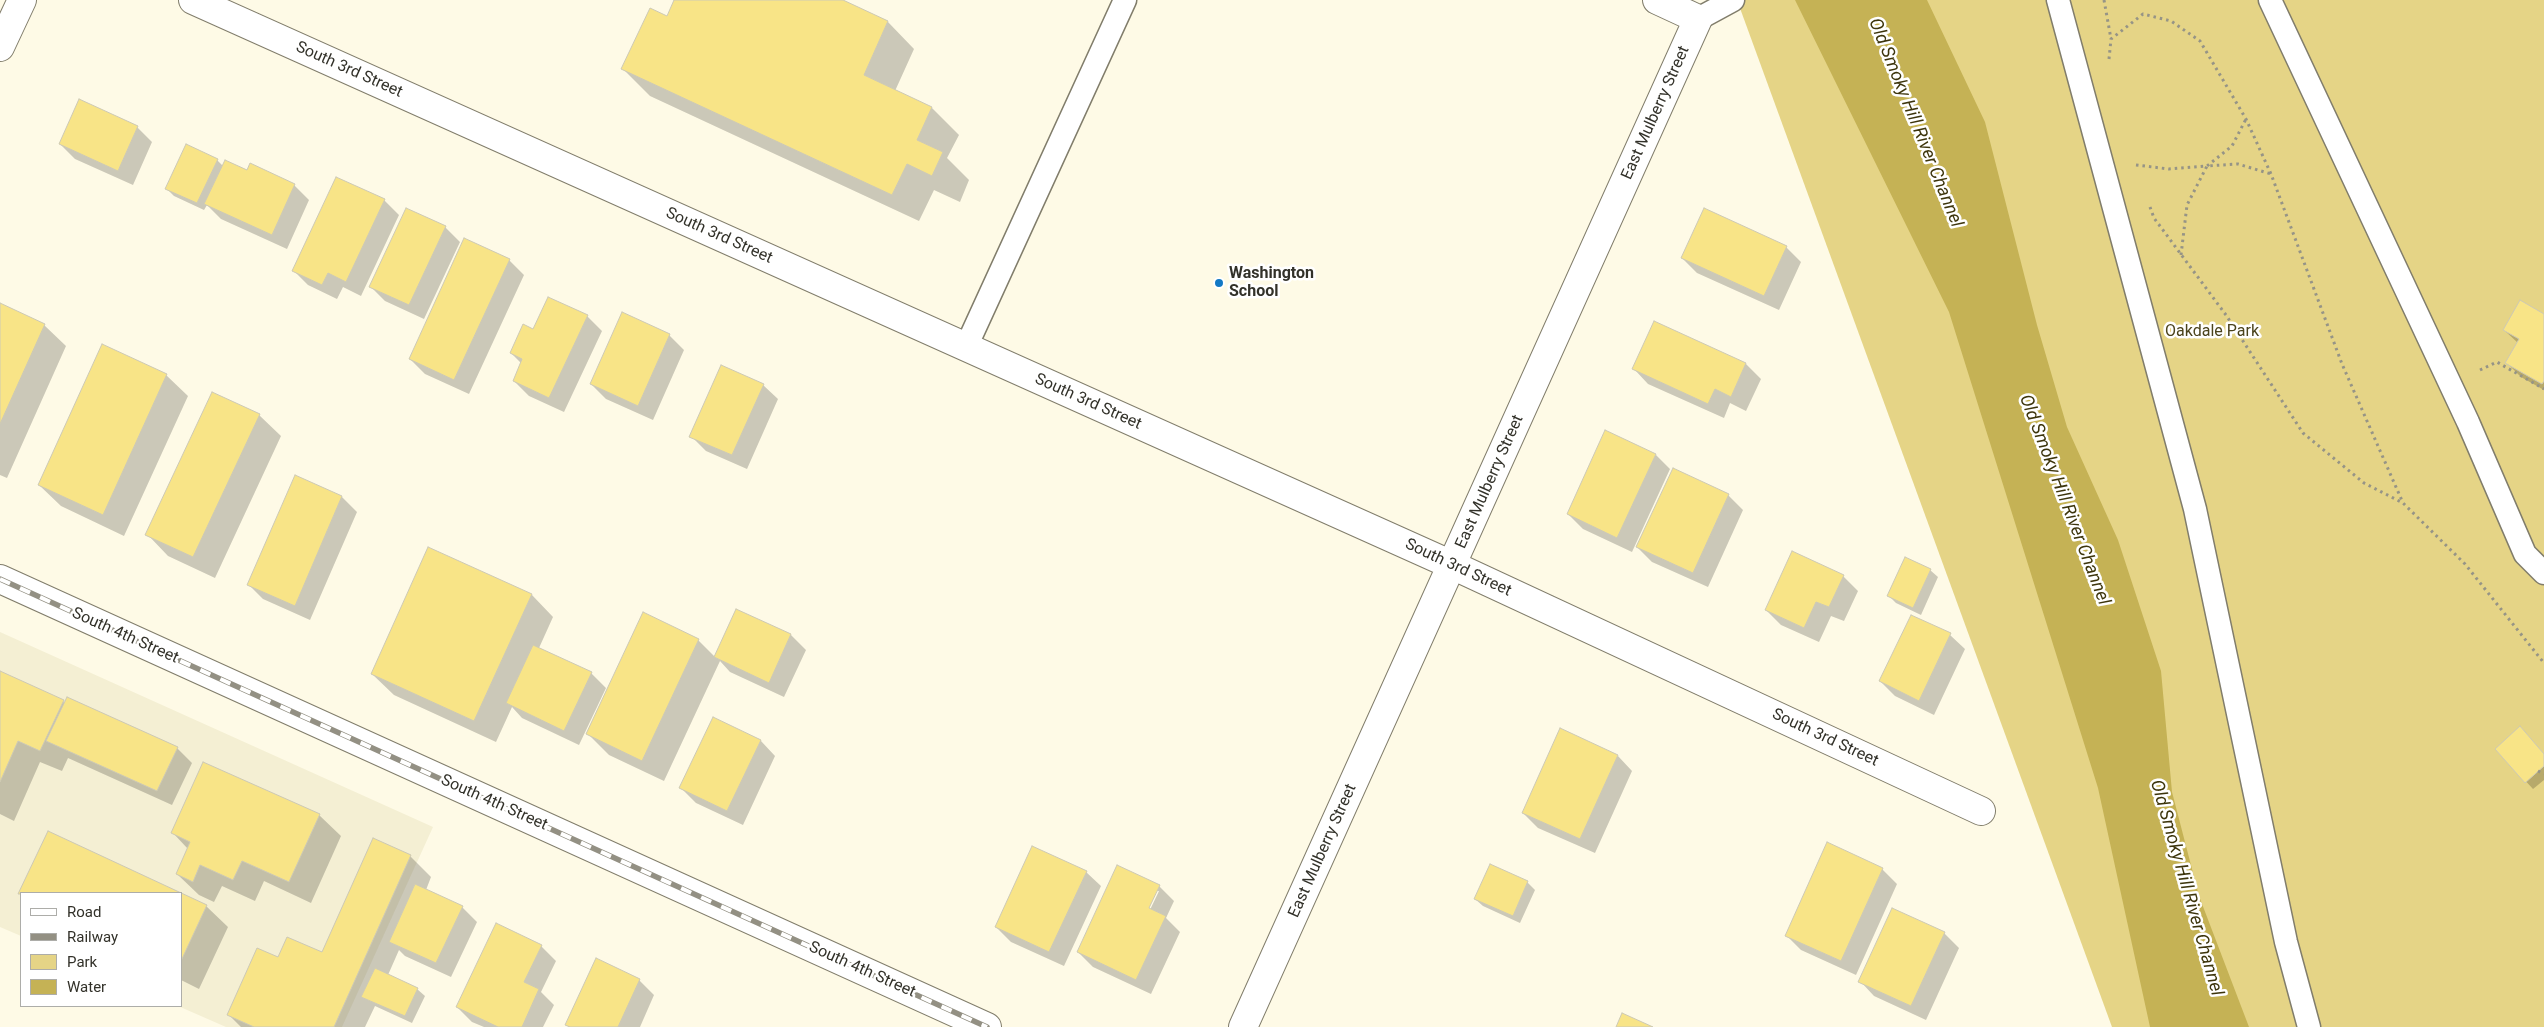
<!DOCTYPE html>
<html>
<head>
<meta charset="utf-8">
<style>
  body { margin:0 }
  #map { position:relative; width:2544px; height:1027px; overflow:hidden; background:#fefae6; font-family:Roboto,sans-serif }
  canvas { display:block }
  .legend { position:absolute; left:20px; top:892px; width:162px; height:115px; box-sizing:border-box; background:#fff; border:1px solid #adada9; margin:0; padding:6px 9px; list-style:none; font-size:15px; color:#323129 }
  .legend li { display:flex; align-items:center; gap:10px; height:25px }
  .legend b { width:25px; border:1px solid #adada9 }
</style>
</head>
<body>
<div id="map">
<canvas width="2544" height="1027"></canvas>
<ul class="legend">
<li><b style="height:6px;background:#fff"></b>Road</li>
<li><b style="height:6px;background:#939083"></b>Railway</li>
<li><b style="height:14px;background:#e5d486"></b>Park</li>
<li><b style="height:14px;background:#c5b255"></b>Water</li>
</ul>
</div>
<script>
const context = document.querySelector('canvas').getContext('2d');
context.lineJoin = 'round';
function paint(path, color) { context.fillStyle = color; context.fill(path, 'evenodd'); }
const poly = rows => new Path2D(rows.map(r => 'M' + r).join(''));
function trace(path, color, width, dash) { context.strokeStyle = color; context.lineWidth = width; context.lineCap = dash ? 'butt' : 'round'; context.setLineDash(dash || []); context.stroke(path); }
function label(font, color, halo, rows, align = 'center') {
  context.font = font + ' Roboto,sans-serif'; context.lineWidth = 5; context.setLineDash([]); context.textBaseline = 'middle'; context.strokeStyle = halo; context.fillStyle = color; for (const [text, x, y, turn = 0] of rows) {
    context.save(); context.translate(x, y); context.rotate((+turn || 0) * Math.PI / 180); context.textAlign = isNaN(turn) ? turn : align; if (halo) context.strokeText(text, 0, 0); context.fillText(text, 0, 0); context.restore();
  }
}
const built = poly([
  [0,632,433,827,342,1027,226,1027,178,1006,181,1006,181,893,21,893,21,936,0,927]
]);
const green = poly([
  [1737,0,2544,0,2544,1027,2112,1027]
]);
const water = poly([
  [1795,0,1927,0,1985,122,2037,325,2067,427,2118,540,2161,671,2172,792,2199,896,2249,1027,2150,1027,2098,788,1949,312]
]);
const shadow = poly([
  [675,0,840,0,888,22,914,49,895,91,932,108,959,135,947,158,969,180,960,202,934,190,919,221,650,96,623,69,667,17],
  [137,127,152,142,133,185,75,159,60,144],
  [217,160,223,166,294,185,309,200,287,249,221,219,207,205,204,210,174,196,167,189],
  [384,200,399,215,361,296,343,287,337,299,308,285,293,270],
  [445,227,460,242,424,319,385,301,370,286],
  [1786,247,1801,262,1779,310,1697,273,1682,258],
  [509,260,524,275,469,394,425,374,410,359],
  [0,305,44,325,66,346,7,478,0,475],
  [587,316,602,331,564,412,529,396,514,381,522,364,511,353,534,330],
  [2544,316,2544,390,2521,377,2506,362,2518,343,2504,330],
  [1655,323,1746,364,1761,379,1746,411,1730,403,1724,418,1648,384,1634,369],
  [669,335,684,350,653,420,606,399,591,384],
  [166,375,188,396,124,536,61,506,39,485],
  [763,385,778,399,747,469,706,451,691,436],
  [259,415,281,436,215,578,168,556,147,534],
  [1656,455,1670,469,1632,552,1583,529,1568,514],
  [295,477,342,497,357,512,310,620,263,599,248,584],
  [1728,495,1743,510,1708,587,1652,562,1637,547],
  [428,549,532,595,553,617,539,648,591,673,606,688,579,745,522,718,512,707,496,742,394,695,372,674],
  [1930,570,1938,577,1921,615,1896,603,1889,596],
  [1843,576,1858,591,1844,621,1831,616,1819,642,1781,625,1766,610],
  [737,610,791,635,806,650,784,697,730,672,720,661,664,781,609,755,588,734,698,640,715,657],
  [1950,635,1965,649,1934,715,1895,696,1880,681],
  [0,672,65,703,177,748,192,763,172,805,68,758,62,771,40,762,14,821,0,814],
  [713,719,761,741,775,756,743,825,696,803,681,788],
  [2496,749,2544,755,2544,780,2533,789],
  [1618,756,1632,771,1595,853,1538,828,1523,813],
  [319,815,341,836,311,903,264,881,255,901,222,886,214,902,199,895,177,874,188,849,173,833],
  [410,856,431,877,426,890,462,907,477,922,451,977,405,956,399,950,388,975,417,989,425,996,412,1023,375,1006,365,1027,241,1027,229,1015,279,959,322,954],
  [1490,866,1527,882,1535,890,1520,923,1483,906,1475,899],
  [1882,869,1897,884,1856,975,1801,950,1786,935],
  [1086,872,1101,886,1064,966,1011,942,996,927],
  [1159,886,1174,901,1166,918,1180,932,1151,994,1093,967,1078,952],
  [1156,891,1159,891,1148,914,1145,913],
  [181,894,206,906,228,927,199,989,181,980],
  [1944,933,1959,948,1926,1020,1874,996,1860,981],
  [541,946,556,961,541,992,554,1005,543,1027,484,1027,472,1022,457,1007],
  [639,980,654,995,640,1027,569,1027,567,1025]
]);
const building = poly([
  [674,0,843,0,888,21,864,75,932,107,917,140,943,152,932,176,907,164,892,195,621,69,650,8,667,16,674,0],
  [79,99,138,126,118,171,59,144,79,99],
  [186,144,218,159,197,203,165,189,186,144],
  [225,160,247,170,250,163,295,184,272,235,204,204,225,160],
  [336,177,385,199,346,282,328,273,322,285,292,271,336,177],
  [406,208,446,226,409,305,369,287,406,208],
  [1704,208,1787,246,1764,296,1681,258,1704,208],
  [464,238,510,259,454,380,409,359,464,238],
  [548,297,588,315,549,398,513,381,522,359,510,353,523,324,533,329,548,297],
  [2520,300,2544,314,2544,381,2542,384,2505,363,2519,339,2503,330,2520,300],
  [0,303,45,324,0,424,0,303],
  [622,312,670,334,638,406,590,384,622,312],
  [1654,321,1746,363,1731,397,1715,389,1708,404,1632,369,1654,321],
  [102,344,167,374,103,515,38,485,102,344],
  [721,365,764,384,732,455,689,437,721,365],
  [212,392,260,414,193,557,145,535,212,392],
  [1605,430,1656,454,1617,538,1567,514,1605,430],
  [1673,468,1729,494,1693,573,1636,547,1673,468],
  [295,475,342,496,295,606,247,585,295,475],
  [428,547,532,594,474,721,371,674,428,547],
  [1792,551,1844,575,1829,607,1816,602,1804,628,1765,610,1792,551],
  [1905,557,1931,569,1913,608,1887,596,1905,557],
  [736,609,791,634,769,683,714,657,736,609],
  [643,612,699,639,642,761,586,734,643,612],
  [1911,615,1951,633,1919,701,1879,681,1911,615],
  [533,645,592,672,564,731,506,703,533,645],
  [0,671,64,700,40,751,18,741,0,782,0,671],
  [67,697,178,747,157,791,46,741,67,697],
  [713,717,761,740,727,811,679,788,713,717],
  [2520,726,2544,754,2544,766,2525,783,2495,749,2520,726],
  [1560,728,1618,755,1580,839,1522,813,1560,728],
  [203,762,320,814,289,882,242,861,233,880,200,865,193,882,176,874,190,842,171,833,203,762],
  [48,831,207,905,181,961,181,893,18,894,48,831],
  [373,838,411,855,334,1027,254,1027,227,1015,257,948,278,957,287,937,322,952,373,838],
  [1827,842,1883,868,1841,961,1785,936,1827,842],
  [1032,846,1087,871,1049,952,995,927,1032,846],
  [1490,864,1528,881,1513,916,1474,899,1490,864],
  [1117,865,1160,885,1149,908,1166,916,1136,980,1077,952,1117,865],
  [415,884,463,906,436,963,389,942,415,884],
  [1892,908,1945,932,1911,1006,1858,982,1892,908],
  [496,923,542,945,524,982,539,989,522,1027,498,1027,456,1007,496,923],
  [596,958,640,979,618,1027,570,1027,565,1025,596,958],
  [375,968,418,988,405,1016,361,997,375,968],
  [1622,1013,1653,1027,1616,1027,1622,1013]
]);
const path = poly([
  [2104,0,2111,39],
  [2109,59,2111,39,2143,14,2171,21,2200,41,2246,119,2271,174,2342,364,2403,503],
  [2136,165,2169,169,2207,166,2232,146,2246,119],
  [2150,207,2154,218,2226,315,2303,433,2364,483,2403,503,2465,564,2544,663],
  [2181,255,2187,205,2207,166,2238,164,2271,174],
  [2480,370,2497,362,2544,389],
  [2538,771,2544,774]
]);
const service = poly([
  [2058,0,2195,509,2286,942,2309,1027],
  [2270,0,2468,422,2525,554,2544,573],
  [1698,19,1733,0],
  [966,347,1125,0]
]);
const minor = poly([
  [193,0,1452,565,1981,811],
  [0,47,22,0],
  [0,579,987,1027],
  [1243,1027,1698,19,1657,0]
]);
const rail = poly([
  [0,579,987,1027]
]);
const markers = [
  [1219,283,5,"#1379c5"]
];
const streetNames = [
  ["South 3rd Street",349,70,24],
  ["East Mulberry Street",1656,113,-66],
  ["South 3rd Street",719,236,24],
  ["South 3rd Street",1088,402,24],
  ["East Mulberry Street",1490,482,-66],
  ["South 3rd Street",1458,568,25],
  ["South 4th Street",125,636,24],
  ["South 3rd Street",1825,738,25],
  ["South 4th Street",494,803,24],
  ["East Mulberry Street",1323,851,-66],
  ["South 4th Street",862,970,24]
];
const poiNames = [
  ["Washington",1229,274],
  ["School",1229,292]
];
const parkNames = [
  ["Oakdale Park",2212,332]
];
const waterNames = [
  ["Old Smoky Hill River Channel",1915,123,68],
  ["Old Smoky Hill River Channel",2064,500,69],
  ["Old Smoky Hill River Channel",2186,888,74]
];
paint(built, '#f4efd3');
paint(green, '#e5d486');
paint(water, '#c5b255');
paint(shadow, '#0003');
paint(building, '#f8e487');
trace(building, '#cdc9b5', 1);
trace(service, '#817d6b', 25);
trace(minor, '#817d6b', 30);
trace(path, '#969486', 3, [2.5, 4]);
trace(service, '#fff', 22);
trace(minor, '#fff', 28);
trace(rail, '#939083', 5.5);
trace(rail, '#fff', 4, [11]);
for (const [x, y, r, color] of markers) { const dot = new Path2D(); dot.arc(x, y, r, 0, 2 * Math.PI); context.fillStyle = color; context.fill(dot); trace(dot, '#fff', 2); }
label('16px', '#323129', '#fff', streetNames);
label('bold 16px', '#323129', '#fff', poiNames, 'left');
label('16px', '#4b431c', '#fff', parkNames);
label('italic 18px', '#3d350c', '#fff', waterNames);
</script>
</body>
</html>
